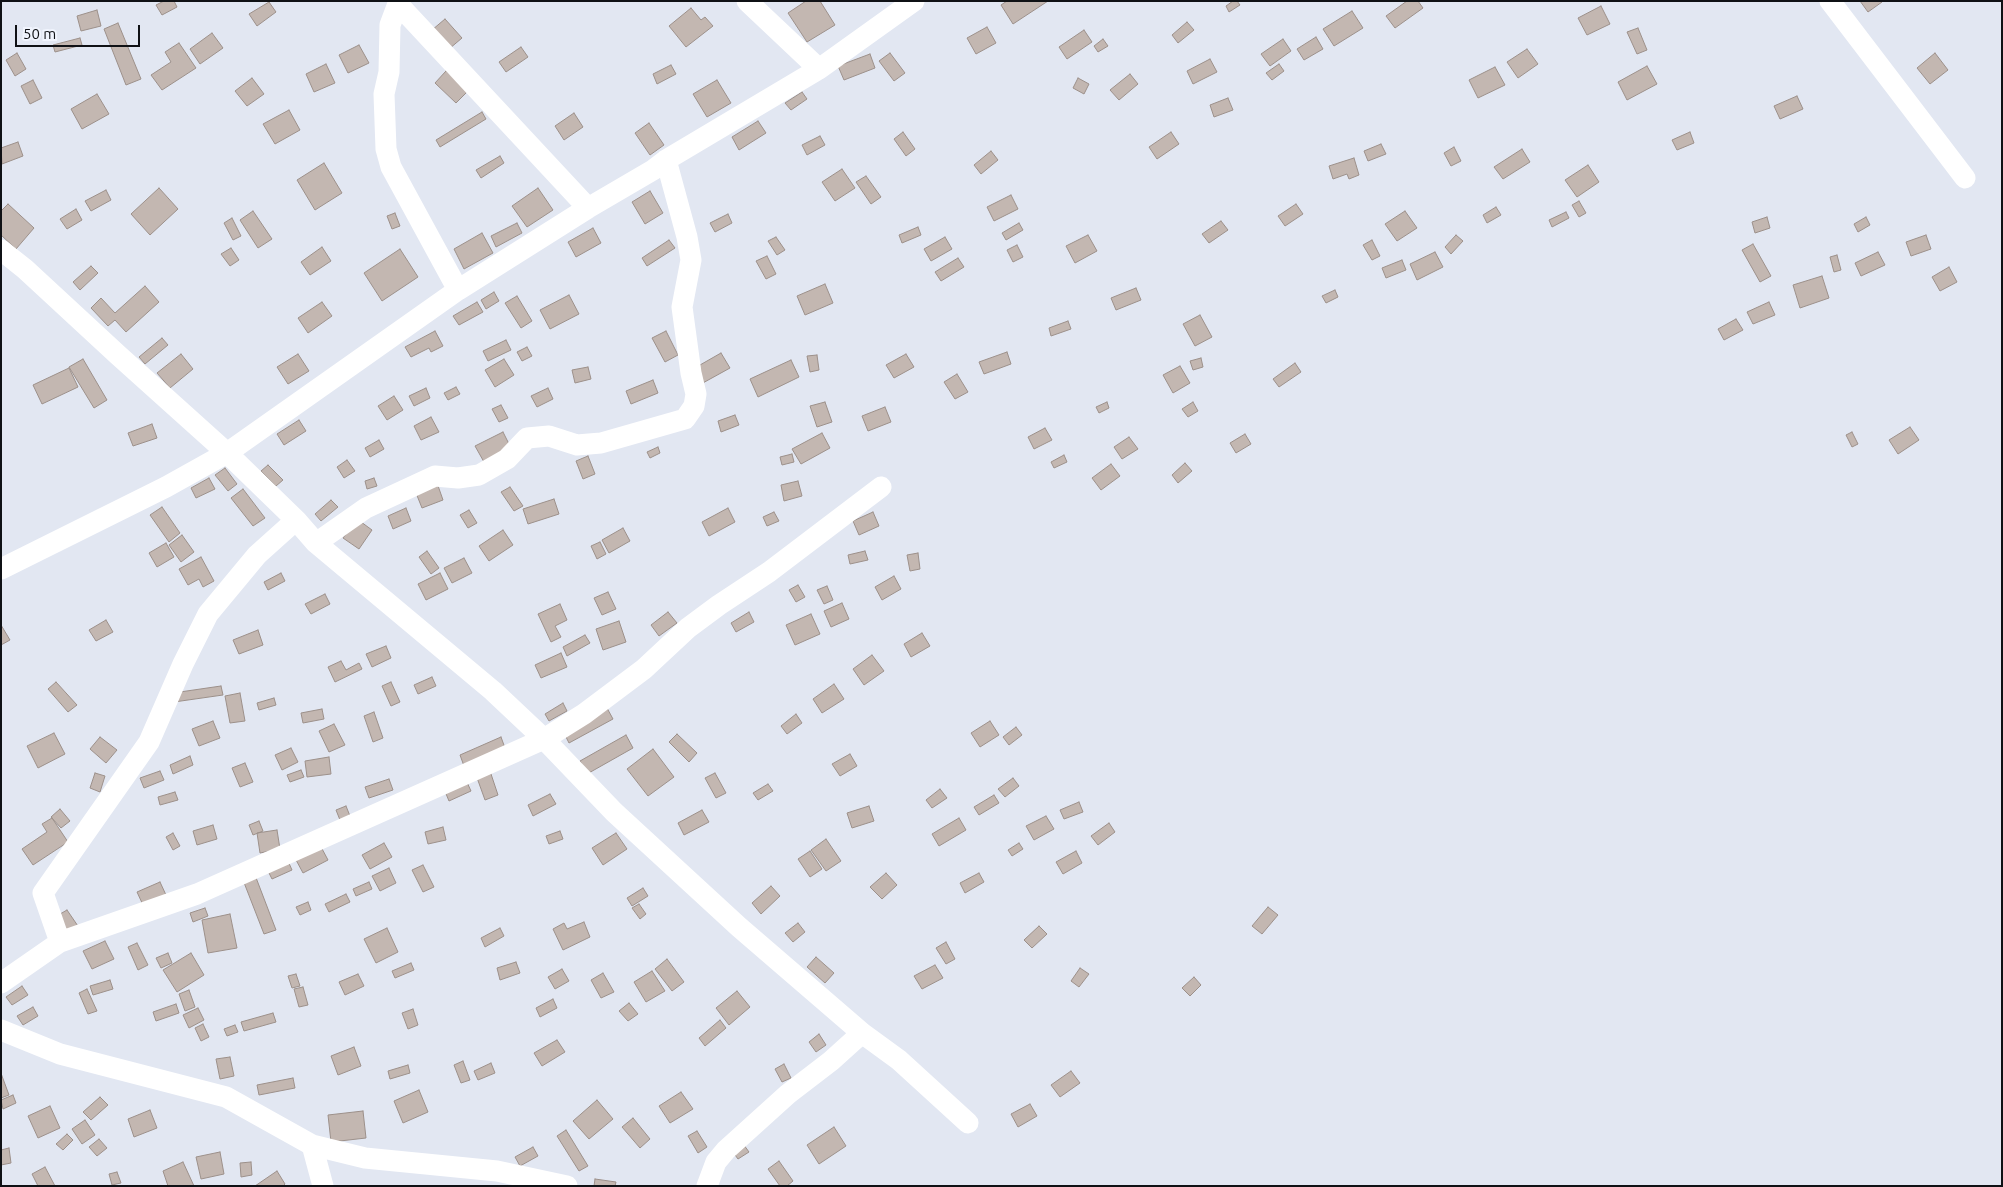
<!DOCTYPE html>
<html>
<head>
<meta charset="utf-8">
<style>
  body { margin:0 }
  #map { position:relative; width:2003px; height:1187px; overflow:hidden; background:#e2e7f2; font-family:Ubuntu,sans-serif }
  canvas { display:block }
  .frame { position:absolute; inset:0; border:2px solid #0f1115; pointer-events:none }
  .scale { position:absolute; left:15px; top:25px; width:125px; height:22px; box-sizing:border-box; border:2px solid #0f1115; border-top:0; padding-left:6px; font-size:15px; line-height:18px; white-space:nowrap; color:#0f1115; -webkit-text-stroke:4px #f0f4fd; paint-order:stroke }
</style>
</head>
<body>
<div id="map">
<canvas width="2003" height="1187"></canvas>
<div class="frame"></div>
<div class="scale">50 m</div>
</div>
<script>
const context = document.querySelector('canvas').getContext('2d');
context.lineJoin = 'round';
function paint(path, color) { context.fillStyle = color; context.fill(path, 'evenodd'); }
const poly = rows => new Path2D(rows.map(r => 'M' + r).join(''));
function trace(path, color, width, dash) { context.strokeStyle = color; context.lineWidth = width; context.lineCap = dash ? 'butt' : 'round'; context.setLineDash(dash || []); context.stroke(path); }
const building = poly([
  [164,1,174,1,177,7,162,15,156,5,164,1],
  [806,1,820,1,835,25,807,42,788,13,806,1],
  [1007,1,1048,1,1013,24,1001,5,1007,1],
  [1233,1,1237,1,1240,5,1229,12,1226,6,1233,1],
  [1407,1,1418,1,1423,8,1395,28,1386,16,1407,1],
  [1860,1,1882,1,1882,2,1868,12,1860,1],
  [269,2,276,12,257,26,249,14,269,2],
  [1601,6,1610,24,1587,35,1578,18,1601,6],
  [691,8,701,20,705,17,713,26,686,47,669,26,691,8],
  [97,10,101,26,81,31,77,16,97,10],
  [1352,11,1363,28,1334,46,1323,29,1352,11],
  [445,19,462,38,449,49,432,30,445,19],
  [1187,22,1194,30,1178,43,1172,35,1187,22],
  [118,23,141,79,126,85,104,29,118,23],
  [987,27,996,43,976,54,967,38,987,27],
  [1638,28,1647,50,1637,54,1627,32,1638,28],
  [1084,30,1092,42,1067,59,1059,47,1084,30],
  [212,33,223,48,200,64,190,49,212,33],
  [1316,37,1323,49,1304,60,1297,49,1316,37],
  [80,38,82,45,55,52,53,45,80,38],
  [1103,39,1108,46,1098,52,1094,46,1103,39],
  [1283,39,1291,51,1270,66,1261,54,1283,39],
  [179,43,196,68,162,90,151,75,171,62,165,52,179,43],
  [359,45,369,63,348,73,339,55,359,45],
  [521,47,528,57,506,72,499,62,521,47],
  [1527,49,1538,64,1518,78,1507,62,1527,49],
  [17,53,26,69,15,76,6,60,17,53],
  [890,53,905,73,894,81,879,61,890,53],
  [1935,53,1948,70,1930,84,1917,68,1935,53],
  [870,54,875,68,844,80,838,66,870,54],
  [1210,59,1217,72,1193,84,1187,71,1210,59],
  [326,64,335,83,314,92,306,74,326,64],
  [1279,64,1284,71,1272,80,1266,73,1279,64],
  [671,65,676,74,657,84,653,74,671,65],
  [1647,66,1657,84,1627,100,1618,82,1647,66],
  [1495,67,1505,85,1478,98,1469,80,1495,67],
  [446,71,468,91,456,103,435,83,446,71],
  [1130,74,1138,84,1119,100,1110,90,1130,74],
  [252,78,264,94,247,106,235,91,252,78],
  [1078,78,1089,84,1084,94,1073,88,1078,78],
  [33,80,42,98,30,104,21,86,33,80],
  [717,80,731,103,707,117,693,94,717,80],
  [802,92,807,99,791,110,785,103,802,92],
  [97,94,109,114,82,129,71,109,97,94],
  [1797,96,1803,109,1780,119,1774,106,1797,96],
  [1228,98,1233,110,1214,117,1210,105,1228,98],
  [289,110,300,130,275,144,263,124,289,110],
  [482,112,486,119,440,147,436,140,482,112],
  [574,113,583,127,564,140,555,126,574,113],
  [758,121,766,133,739,150,732,137,758,121],
  [649,123,664,145,650,155,635,133,649,123],
  [903,132,915,149,906,156,894,139,903,132],
  [1171,132,1179,144,1157,159,1149,147,1171,132],
  [1690,132,1694,143,1677,150,1672,140,1690,132],
  [820,136,825,145,807,155,802,145,820,136],
  [18,142,23,156,2,164,1,148,18,142],
  [1381,144,1386,154,1368,161,1364,151,1381,144],
  [1454,147,1461,161,1451,166,1444,153,1454,147],
  [1522,149,1530,162,1503,179,1494,167,1522,149],
  [991,151,998,160,981,174,974,165,991,151],
  [500,156,504,163,481,178,476,170,500,156],
  [1354,158,1359,175,1349,179,1347,174,1333,179,1329,166,1354,158],
  [324,163,342,193,315,210,297,180,324,163],
  [1588,165,1599,182,1577,197,1565,180,1588,165],
  [842,169,855,188,835,201,822,182,842,169],
  [866,176,881,197,871,204,856,182,866,176],
  [159,188,178,209,150,235,131,214,159,188],
  [538,188,553,210,527,227,512,206,538,188],
  [106,190,111,200,91,211,85,201,106,190],
  [650,191,663,213,645,224,632,202,650,191],
  [1011,195,1018,209,994,221,987,207,1011,195],
  [1579,201,1586,213,1579,217,1572,205,1579,201],
  [8,204,34,228,16,249,1,235,1,211,8,204],
  [1296,204,1303,214,1285,226,1278,216,1296,204],
  [1496,207,1501,215,1487,223,1483,215,1496,207],
  [76,209,82,220,67,229,60,219,76,209],
  [253,211,272,239,258,248,240,220,253,211],
  [1405,211,1417,228,1397,241,1385,224,1405,211],
  [1566,212,1569,218,1552,227,1549,220,1566,212],
  [395,213,400,226,392,229,387,216,395,213],
  [728,214,732,223,715,232,710,223,728,214],
  [1767,217,1770,228,1755,233,1752,222,1767,217],
  [1866,217,1870,225,1858,232,1854,224,1866,217],
  [232,218,241,236,233,240,224,223,232,218],
  [1221,221,1228,230,1209,243,1202,234,1221,221],
  [517,223,522,233,496,247,491,236,517,223],
  [1019,223,1023,230,1006,240,1002,233,1019,223],
  [918,227,921,235,902,243,899,235,918,227],
  [593,228,601,243,576,257,568,242,593,228],
  [482,233,493,253,464,269,454,249,482,233],
  [1088,235,1097,251,1075,263,1066,246,1088,235],
  [1456,235,1463,241,1451,254,1445,247,1456,235],
  [1926,235,1931,249,1911,256,1906,242,1926,235],
  [776,237,785,250,777,255,768,241,776,237],
  [945,237,952,249,931,261,924,249,945,237],
  [669,240,675,248,647,266,642,258,669,240],
  [1372,240,1380,256,1372,260,1363,245,1372,240],
  [1753,244,1771,276,1760,282,1742,250,1753,244],
  [1017,245,1023,257,1013,262,1007,250,1017,245],
  [322,247,331,261,310,275,301,262,322,247],
  [231,248,239,260,230,266,221,254,231,248],
  [400,249,418,277,382,301,364,273,400,249],
  [1435,252,1443,267,1417,280,1410,264,1435,252],
  [1878,252,1885,265,1861,276,1855,263,1878,252],
  [1837,255,1841,270,1834,272,1830,257,1837,255],
  [767,256,776,274,766,279,756,261,767,256],
  [958,258,964,267,941,281,935,272,958,258],
  [1402,260,1406,270,1386,278,1382,268,1402,260],
  [91,266,98,273,80,290,73,282,91,266],
  [1949,267,1957,282,1940,291,1932,277,1949,267],
  [1822,276,1829,298,1800,308,1793,285,1822,276],
  [825,284,833,303,805,315,797,296,825,284],
  [145,286,159,302,126,332,115,320,108,326,91,308,101,298,115,313,145,286],
  [1136,288,1141,300,1116,310,1111,298,1136,288],
  [1335,290,1338,297,1326,303,1322,296,1335,290],
  [494,292,499,301,486,309,481,300,494,292],
  [569,295,579,314,550,329,540,310,569,295],
  [517,296,532,321,521,328,505,303,517,296],
  [322,302,332,316,308,333,298,318,322,302],
  [477,302,483,312,459,325,453,316,477,302],
  [1769,302,1775,315,1753,324,1747,312,1769,302],
  [1200,315,1212,337,1195,346,1183,324,1200,315],
  [1736,319,1743,330,1724,340,1718,329,1736,319],
  [1068,321,1071,329,1051,336,1049,328,1068,321],
  [435,331,443,346,431,352,429,348,411,357,405,347,435,331],
  [666,331,678,355,665,362,652,338,666,331],
  [162,338,168,345,145,364,139,357,162,338],
  [506,340,511,350,488,361,483,351,506,340],
  [527,347,532,356,522,361,517,352,527,347],
  [1007,352,1011,364,984,374,979,362,1007,352],
  [721,353,730,368,701,384,693,369,721,353],
  [181,354,193,369,170,388,157,373,181,354],
  [298,354,309,371,288,384,277,367,298,354],
  [906,354,914,367,894,378,886,365,906,354],
  [817,355,819,370,810,372,807,356,817,355],
  [1201,358,1203,367,1193,370,1190,361,1201,358],
  [83,359,107,400,94,408,69,367,83,359],
  [504,359,514,375,495,387,485,370,504,359],
  [791,360,799,377,758,397,750,379,791,360],
  [1295,363,1301,372,1279,387,1273,379,1295,363],
  [1180,366,1190,383,1173,393,1163,375,1180,366],
  [588,367,591,379,575,383,572,370,588,367],
  [69,368,78,387,42,404,33,385,69,368],
  [957,374,968,392,955,399,944,382,957,374],
  [653,380,658,393,631,404,626,391,653,380],
  [456,387,460,394,448,400,444,393,456,387],
  [426,388,430,398,414,406,409,396,426,388],
  [548,388,553,399,537,407,531,396,548,388],
  [394,396,403,410,387,420,378,406,394,396],
  [825,402,832,422,817,427,810,406,825,402],
  [1107,402,1109,408,1099,413,1096,407,1107,402],
  [1193,402,1198,411,1188,417,1182,409,1193,402],
  [501,405,508,418,499,422,492,409,501,405],
  [885,407,891,422,868,431,862,416,885,407],
  [735,415,739,425,721,432,718,421,735,415],
  [431,417,439,432,421,440,414,426,431,417],
  [299,420,306,431,284,445,277,434,299,420],
  [152,424,157,438,133,446,128,433,152,424],
  [1910,427,1919,440,1898,454,1889,440,1910,427],
  [1045,428,1052,440,1034,449,1028,437,1045,428],
  [503,432,511,448,484,462,475,446,503,432],
  [1852,432,1858,444,1852,447,1846,435,1852,432],
  [822,433,830,448,801,464,792,449,822,433],
  [1245,434,1251,444,1236,453,1230,443,1245,434],
  [1129,437,1138,449,1122,459,1114,447,1129,437],
  [379,440,384,449,370,457,365,448,379,440],
  [658,447,660,453,650,458,647,452,658,447],
  [792,454,794,462,782,465,780,457,792,454],
  [1064,455,1067,462,1054,468,1051,462,1064,455],
  [588,456,595,474,583,479,576,461,588,456],
  [347,460,355,471,344,478,337,467,347,460],
  [1185,463,1192,471,1178,483,1172,475,1185,463],
  [1111,464,1120,476,1101,490,1092,478,1111,464],
  [268,465,283,480,276,486,261,471,268,465],
  [225,468,237,484,228,491,215,475,225,468],
  [209,478,215,489,196,498,191,488,209,478],
  [374,478,377,486,367,489,365,481,374,478],
  [436,480,443,500,422,508,414,488,436,480],
  [798,481,802,496,784,501,781,485,798,481],
  [510,487,523,506,514,511,501,492,510,487],
  [243,489,265,518,253,526,231,498,243,489],
  [554,499,559,514,528,524,523,509,554,499],
  [331,500,338,507,321,521,315,514,331,500],
  [162,507,180,533,169,542,150,515,162,507],
  [406,508,411,521,393,529,388,516,406,508],
  [728,508,735,522,709,536,702,522,728,508],
  [469,510,477,523,468,528,460,515,469,510],
  [774,512,779,521,767,526,763,517,774,512],
  [873,512,879,526,859,535,853,521,873,512],
  [357,519,372,530,359,549,343,538,357,519],
  [623,528,630,541,609,553,602,540,623,528],
  [503,530,513,545,489,561,479,546,503,530],
  [182,535,194,552,181,562,169,545,182,535],
  [600,542,606,554,597,559,591,546,600,542],
  [166,543,174,557,157,567,149,553,166,543],
  [427,551,439,568,431,574,419,557,427,551],
  [865,551,868,560,850,564,848,555,865,551],
  [918,553,920,569,910,571,907,555,918,553],
  [201,557,214,581,203,587,199,579,188,585,179,569,201,557],
  [464,558,472,573,452,583,444,568,464,558],
  [281,573,285,581,268,590,264,582,281,573],
  [440,573,448,589,426,600,418,584,440,573],
  [894,576,901,589,882,600,875,587,894,576],
  [798,585,805,597,796,602,789,590,798,585],
  [827,586,833,600,824,604,817,590,827,586],
  [608,592,616,609,602,615,594,598,608,592],
  [325,594,330,604,311,614,305,604,325,594],
  [842,603,849,619,831,627,824,611,842,603],
  [560,604,567,620,555,626,561,637,551,642,538,614,560,604],
  [668,612,677,623,659,636,651,625,668,612],
  [749,612,754,622,736,632,731,623,749,612],
  [811,614,820,634,795,645,786,625,811,614],
  [106,620,113,632,96,641,89,630,106,620],
  [619,621,626,642,603,650,596,629,619,621],
  [1,625,10,640,1,645,1,625],
  [258,630,263,645,239,654,233,640,258,630],
  [922,633,930,646,911,657,904,644,922,633],
  [585,635,590,643,567,656,563,647,585,635],
  [386,646,391,658,372,667,366,654,386,646],
  [561,653,567,667,541,678,535,665,561,653],
  [872,655,884,671,864,685,853,669,872,655],
  [341,661,346,670,359,663,362,669,335,682,328,667,341,661],
  [432,677,436,686,418,694,414,685,432,677],
  [56,682,77,705,68,712,48,689,56,682],
  [391,682,400,702,391,706,382,686,391,682],
  [834,684,844,699,822,713,813,699,834,684],
  [221,686,223,695,174,702,173,693,221,686],
  [240,693,245,721,230,723,225,696,240,693],
  [274,698,276,705,259,710,257,703,274,698],
  [563,703,567,711,549,721,545,714,563,703],
  [607,708,613,719,569,743,563,731,607,708],
  [322,709,324,719,303,723,301,713,322,709],
  [374,712,383,738,373,742,364,716,374,712],
  [796,714,802,723,787,734,781,726,796,714],
  [213,721,220,738,199,746,192,729,213,721],
  [990,721,999,735,980,747,971,733,990,721],
  [334,724,345,745,329,752,319,731,334,724],
  [1016,727,1022,735,1009,745,1003,737,1016,727],
  [54,733,65,754,38,768,27,746,54,733],
  [677,734,697,753,689,762,669,742,677,734],
  [626,735,633,748,587,774,580,761,626,735],
  [100,737,117,750,106,763,90,749,100,737],
  [501,737,505,748,464,766,460,755,501,737],
  [291,748,298,762,282,770,275,755,291,748],
  [653,749,674,777,648,796,627,769,653,749],
  [850,754,857,766,840,776,832,764,850,754],
  [190,756,193,765,173,774,170,765,190,756],
  [329,757,331,774,307,777,305,761,329,757],
  [245,763,253,782,240,787,232,768,245,763],
  [301,770,304,777,290,782,287,775,301,770],
  [160,771,164,780,144,788,140,778,160,771],
  [490,771,498,795,485,800,476,775,490,771],
  [95,773,105,776,100,792,90,788,95,773],
  [715,773,726,793,716,798,705,778,715,773],
  [1013,778,1019,786,1005,797,998,789,1013,778],
  [389,779,393,790,369,798,365,787,389,779],
  [466,780,471,791,449,801,444,789,466,780],
  [768,784,773,791,758,800,753,793,768,784],
  [940,789,947,798,932,808,926,800,940,789],
  [175,792,178,800,160,805,158,797,175,792],
  [550,794,556,804,533,816,528,805,550,794],
  [994,795,999,803,979,815,974,807,994,795],
  [1079,802,1083,812,1064,819,1060,810,1079,802],
  [346,806,350,816,340,820,336,810,346,806],
  [869,806,874,821,852,828,847,813,869,806],
  [60,809,70,821,61,828,51,817,60,809],
  [702,810,709,822,684,835,678,823,702,810],
  [1046,816,1054,829,1034,840,1026,826,1046,816],
  [52,818,68,842,33,865,22,849,47,832,42,824,52,818],
  [959,818,966,830,939,846,932,834,959,818],
  [259,821,263,831,253,835,249,825,259,821],
  [1109,823,1115,832,1098,845,1091,836,1109,823],
  [213,825,217,839,197,845,193,831,213,825],
  [443,827,446,840,428,844,425,832,443,827],
  [277,830,280,849,260,853,257,833,277,830],
  [560,831,563,839,549,844,546,836,560,831],
  [173,833,180,846,173,850,166,837,173,833],
  [616,833,627,849,603,865,592,848,616,833],
  [826,839,841,861,826,871,811,850,826,839],
  [384,843,392,857,370,869,362,855,384,843],
  [1019,843,1023,849,1012,856,1008,850,1019,843],
  [320,845,328,860,303,873,295,858,320,845],
  [810,851,822,869,810,877,798,859,810,851],
  [1076,851,1082,863,1063,874,1056,862,1076,851],
  [288,861,292,870,272,879,267,869,288,861],
  [423,865,434,887,423,892,412,870,423,865],
  [389,868,396,883,380,891,372,876,389,868],
  [886,873,897,885,882,899,870,887,886,873],
  [979,873,984,882,965,893,960,883,979,873],
  [255,875,276,930,264,934,243,880,255,875],
  [160,882,166,895,143,905,137,892,160,882],
  [369,882,372,889,356,896,353,889,369,882],
  [771,886,780,896,761,914,752,903,771,886],
  [643,888,648,896,632,906,627,898,643,888],
  [346,894,350,902,329,912,325,904,346,894],
  [308,902,311,910,300,915,296,907,308,902],
  [639,904,646,914,640,919,632,908,639,904],
  [1268,907,1278,915,1262,934,1252,926,1268,907],
  [205,908,208,916,193,922,190,913,205,908],
  [67,910,80,929,68,937,55,917,67,910],
  [230,914,237,948,208,953,202,920,230,914],
  [584,922,590,937,563,950,553,929,564,923,567,929,584,922],
  [798,923,805,932,793,942,785,933,798,923],
  [1039,926,1047,934,1032,948,1024,940,1039,926],
  [387,928,398,952,376,963,364,939,387,928],
  [500,928,504,936,485,947,481,938,500,928],
  [105,941,114,959,92,969,83,951,105,941],
  [946,942,955,959,946,964,936,948,946,942],
  [137,943,148,965,138,970,128,947,137,943],
  [168,953,172,963,161,968,156,958,168,953],
  [191,953,204,975,177,992,163,970,191,953],
  [816,957,834,973,825,983,807,967,816,957],
  [667,959,684,982,672,991,655,969,667,959],
  [516,962,520,973,500,980,497,968,516,962],
  [411,963,414,970,395,978,392,971,411,963],
  [935,965,943,978,922,989,914,976,935,965],
  [1080,968,1089,974,1079,987,1071,981,1080,968],
  [562,969,569,981,555,989,548,977,562,969],
  [652,971,665,991,646,1002,634,982,652,971],
  [603,973,614,992,601,998,591,980,603,973],
  [296,974,300,986,292,988,288,976,296,974],
  [358,974,364,986,345,995,339,982,358,974],
  [1194,977,1201,985,1190,996,1182,988,1194,977],
  [110,980,113,989,93,995,90,986,110,980],
  [22,986,28,995,12,1005,6,997,22,986],
  [303,987,308,1005,299,1007,294,989,303,987],
  [87,989,97,1011,88,1014,79,993,87,989],
  [189,990,195,1007,185,1011,179,994,189,990],
  [737,991,750,1007,729,1025,716,1008,737,991],
  [553,999,557,1008,540,1017,536,1008,553,999],
  [629,1003,638,1014,628,1021,619,1011,629,1003],
  [176,1004,179,1013,156,1021,153,1012,176,1004],
  [33,1007,38,1016,23,1025,17,1016,33,1007],
  [198,1008,204,1020,189,1028,183,1015,198,1008],
  [413,1009,418,1025,408,1029,402,1013,413,1009],
  [273,1013,276,1022,244,1031,241,1022,273,1013],
  [720,1020,726,1028,705,1046,699,1038,720,1020],
  [203,1024,209,1037,201,1041,195,1028,203,1024],
  [235,1025,238,1032,227,1036,224,1029,235,1025],
  [819,1034,826,1045,816,1052,809,1042,819,1034],
  [557,1040,565,1052,542,1066,534,1053,557,1040],
  [354,1047,361,1066,338,1075,331,1056,354,1047],
  [230,1057,234,1076,220,1079,216,1059,230,1057],
  [463,1061,470,1080,461,1083,454,1065,463,1061],
  [491,1063,495,1073,478,1080,474,1071,491,1063],
  [784,1064,791,1078,782,1082,775,1069,784,1064],
  [408,1065,410,1073,390,1079,388,1071,408,1065],
  [1071,1071,1080,1083,1060,1097,1051,1085,1071,1071],
  [2,1076,9,1095,1,1098,1,1077,2,1076],
  [293,1078,295,1088,259,1095,257,1085,293,1078],
  [419,1090,428,1112,403,1123,394,1101,419,1090],
  [681,1092,693,1109,670,1123,659,1106,681,1092],
  [13,1095,16,1103,3,1109,1,1100,13,1095],
  [100,1097,108,1105,91,1120,83,1112,100,1097],
  [597,1100,613,1119,589,1139,573,1121,597,1100],
  [1030,1104,1037,1116,1018,1127,1011,1114,1030,1104],
  [50,1106,60,1128,38,1138,28,1116,50,1106],
  [150,1110,157,1128,134,1137,128,1119,150,1110],
  [363,1111,366,1138,331,1142,328,1115,363,1111],
  [633,1118,650,1139,640,1148,622,1127,633,1118],
  [85,1120,95,1135,82,1144,72,1129,85,1120],
  [834,1127,846,1146,819,1164,807,1145,834,1127],
  [566,1130,588,1166,579,1171,557,1136,566,1130],
  [697,1131,707,1147,698,1153,688,1136,697,1131],
  [67,1134,73,1140,63,1150,56,1144,67,1134],
  [99,1139,107,1148,97,1156,89,1147,99,1139],
  [741,1141,749,1152,738,1159,730,1148,741,1141],
  [533,1147,538,1156,520,1166,515,1157,533,1147],
  [9,1148,11,1163,1,1165,1,1150,9,1148],
  [220,1152,224,1174,201,1179,196,1157,220,1152],
  [779,1161,793,1181,787,1186,780,1186,768,1169,779,1161],
  [183,1162,194,1186,168,1186,163,1171,183,1162],
  [251,1162,252,1175,241,1177,240,1163,251,1162],
  [45,1167,55,1186,38,1186,32,1174,45,1167],
  [277,1171,285,1184,283,1186,255,1186,277,1171],
  [117,1172,121,1183,112,1185,109,1174,117,1172],
  [595,1179,616,1182,615,1186,594,1186,595,1179]
]);
const minor = poly([
  [399,1,390,25,389,72,384,94,386,149,391,167,458,290],
  [747,1,819,69],
  [1830,1,1965,178],
  [398,4,588,208],
  [1,250,25,269,118,355,227,453,296,520,316,543,493,691,544,739,614,812,739,927,862,1033,899,1060,968,1123],
  [316,543,366,508,435,476,458,478,479,475,507,459,527,438,549,436,577,445,601,443,685,419,694,406,696,394,691,373,682,307,691,260,687,237,666,160],
  [1,569,166,487,227,453,458,290,588,208,653,170,666,160,819,69,914,1],
  [60,942,197,894,544,739,584,714,644,669,688,628,719,605,769,572,881,487],
  [1,983,60,942,43,893,149,742,183,664,208,614,257,555,296,520],
  [1,1030,60,1054,226,1097,312,1145,323,1186],
  [312,1145,365,1158,497,1171,567,1186],
  [707,1186,716,1162,726,1150,788,1094,831,1061,862,1033]
]);
paint(building, '#c3b7b1');
trace(building, '#9c908a', 1);
trace(minor, '#fff', 21);
</script>
</body>
</html>
